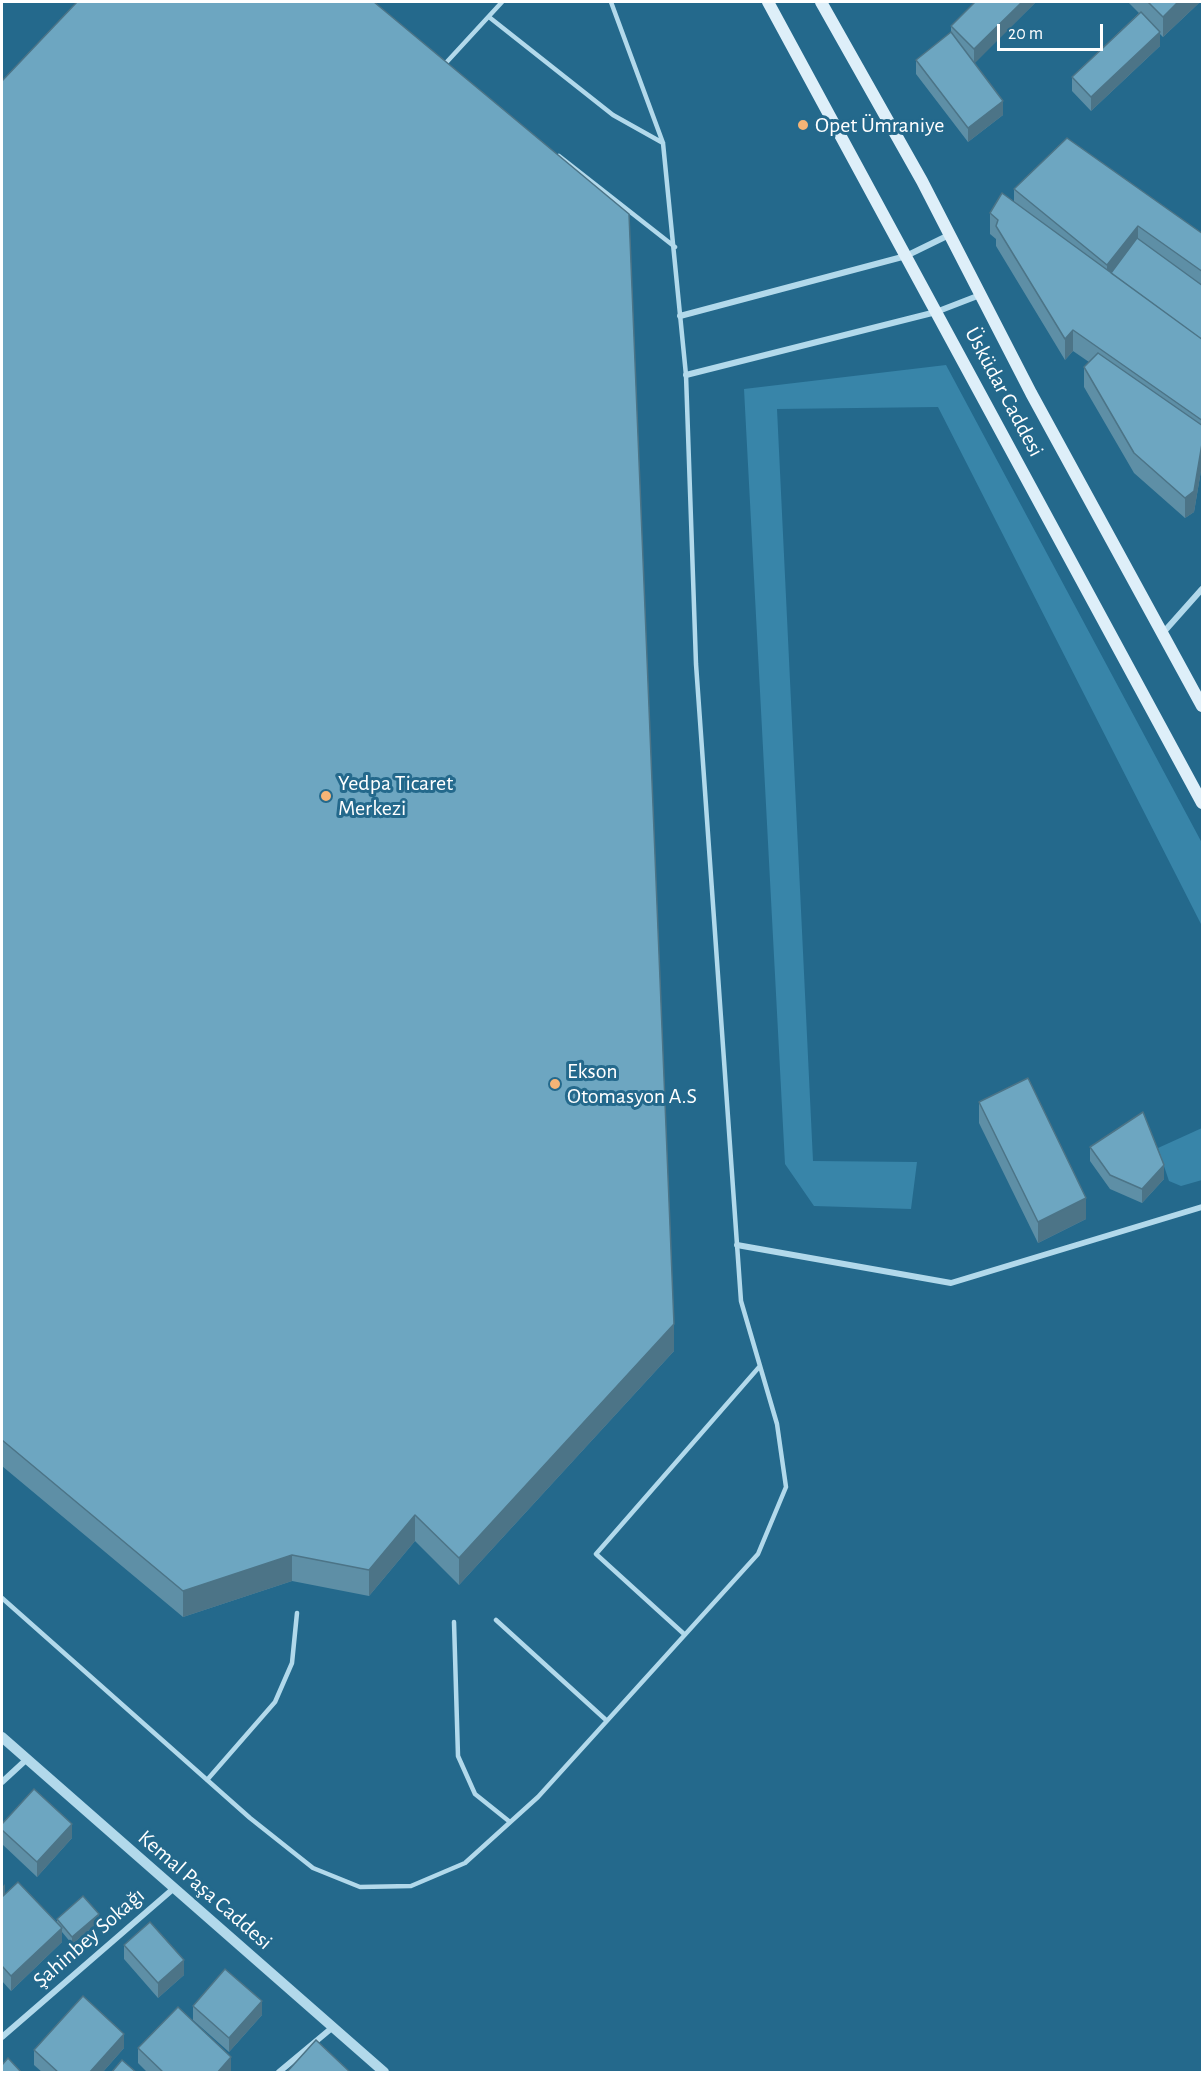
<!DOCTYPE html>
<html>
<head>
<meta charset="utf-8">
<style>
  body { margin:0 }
  #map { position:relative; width:1204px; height:2074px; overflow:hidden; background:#24698c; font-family:"Alegreya Sans",sans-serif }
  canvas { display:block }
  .frame { position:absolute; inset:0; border:3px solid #fff; pointer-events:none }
  .scale { position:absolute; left:997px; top:24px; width:106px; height:27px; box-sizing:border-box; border:3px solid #fff; border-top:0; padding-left:8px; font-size:18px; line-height:21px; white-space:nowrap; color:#fff; -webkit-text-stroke:4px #24698c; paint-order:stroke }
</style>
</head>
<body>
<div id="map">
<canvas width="1204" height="2074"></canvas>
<div class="frame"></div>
<div class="scale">20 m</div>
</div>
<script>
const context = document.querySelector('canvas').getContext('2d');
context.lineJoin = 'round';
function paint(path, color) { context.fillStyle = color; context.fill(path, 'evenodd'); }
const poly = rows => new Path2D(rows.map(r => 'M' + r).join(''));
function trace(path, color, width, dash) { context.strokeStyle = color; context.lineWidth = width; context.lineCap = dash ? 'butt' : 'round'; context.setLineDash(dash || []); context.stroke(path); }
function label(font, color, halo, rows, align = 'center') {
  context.font = font + ' "Alegreya Sans",sans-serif'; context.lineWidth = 6; context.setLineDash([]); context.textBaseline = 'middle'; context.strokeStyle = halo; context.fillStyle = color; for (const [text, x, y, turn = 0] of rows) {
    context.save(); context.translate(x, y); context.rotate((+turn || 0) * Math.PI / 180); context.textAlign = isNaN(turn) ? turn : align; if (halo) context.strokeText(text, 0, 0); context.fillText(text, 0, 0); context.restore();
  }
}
const green = poly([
  [946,365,1202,843,1202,926,938,407,777,409,813,1161,917,1162,911,1209,814,1206,785,1164,744,389],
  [1202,1128,1202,1180,1181,1186,1169,1181,1158,1148]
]);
const service = poly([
  [489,17,613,115,663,143],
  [444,65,502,2],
  [559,156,675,247],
  [2,1598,250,1818,313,1868,360,1887,411,1886,465,1863,538,1797,758,1554,786,1487,777,1424,741,1301,696,664,686,375,663,143,611,2],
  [496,1620,606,1720],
  [454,1622,458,1756,475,1794,510,1822],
  [684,1634,596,1554,760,1366],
  [207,1780,275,1702,292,1663,297,1613]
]);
const minor = poly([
  [680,316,906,256,949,235],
  [686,375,936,312,980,295],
  [1162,634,1202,589],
  [737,1245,951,1283,1202,1207],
  [2,1782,27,1759],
  [2,2037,173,1889],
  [279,2072,333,2027]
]);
const tertiary = poly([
  [2,1737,384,2072]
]);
const secondary = poly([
  [768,2,1202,803],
  [821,2,922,181,1031,393,1202,706]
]);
const wall = poly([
  [975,2,1036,2,974,63,1003,115,968,142,916,74,916,60,951,33,951,26],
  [1128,2,1200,2,1163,37,1160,34,1160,46,1091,111,1072,91,1072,77,1139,13],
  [2,81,674,1351,459,1585,415,1541,369,1596,292,1581,183,1617,2,1466],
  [1014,189,1203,234,1203,459,1194,512,1185,518,1134,473,1084,387,1084,367,1089,362,1073,351,1065,360,996,246,996,239,990,234,990,213,1014,201],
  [979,1102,1086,1219,1038,1243,979,1123],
  [1090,1147,1164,1179,1142,1203,1110,1189,1090,1161],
  [2,1824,72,1838,37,1877,2,1844],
  [2,1881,5,1894,57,1922,57,1919,99,1922,72,1944,62,1932,62,1942,11,1991,2,1981],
  [124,1945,184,1975,158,1998,124,1959],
  [193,2006,262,2015,229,2052,193,2020],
  [124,2048,102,2073,43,2073,34,2065,34,2050],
  [138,2048,231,2071,230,2073,148,2073,138,2063]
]);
const shadedWall = poly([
  [1022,2,1036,2,974,64,974,49],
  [1178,2,1200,2,1163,37,1163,17],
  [1160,32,1160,46,1091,111,1091,97],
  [1003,101,1003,115,968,142,968,128],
  [1138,226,1138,246,1107,286,1107,265],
  [1073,330,1073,351,1065,360,1065,339],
  [1203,438,1203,459,1194,512,1185,518,1185,498],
  [1164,1165,1164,1179,1142,1203,1142,1189],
  [1086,1198,1086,1219,1038,1243,1038,1222],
  [674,1324,674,1351,459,1585,459,1558],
  [415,1515,415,1541,369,1596,369,1570],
  [292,1555,292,1581,183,1617,183,1591],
  [72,1824,72,1838,37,1877,37,1862],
  [5,1884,5,1899,2,1901,2,1887],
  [99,1914,99,1922,72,1944,72,1937],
  [62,1928,62,1942,11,1991,11,1976],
  [184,1960,184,1975,158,1998,158,1983],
  [262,2001,262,2015,229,2052,229,2038],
  [124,2034,124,2048,102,2073,89,2073],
  [231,2057,231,2071,230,2073,217,2073]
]);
const building = poly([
  [77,2,374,2,629,214,674,1324,459,1558,415,1515,369,1570,292,1555,183,1591,2,1440,2,81,77,2],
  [975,2,1022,2,974,49,951,26,975,2],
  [1148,2,1178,2,1163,17,1148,2],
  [1141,12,1160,32,1091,97,1072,77,1141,12],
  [951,32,1003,101,968,128,916,60,951,32],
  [1067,138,1203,234,1203,272,1138,226,1107,265,1014,189,1067,138],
  [1002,193,1203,340,1203,421,1073,330,1065,339,996,226,998,220,990,213,1002,193],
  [1137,238,1203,286,1203,340,1111,273,1137,238],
  [1098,353,1203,426,1203,438,1194,491,1185,498,1134,453,1084,367,1098,353],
  [1028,1078,1086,1198,1038,1222,979,1102,1028,1078],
  [1143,1112,1164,1165,1142,1189,1110,1175,1090,1147,1143,1112],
  [34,1789,72,1824,37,1862,2,1830,2,1824,34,1789],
  [18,1882,62,1928,11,1976,2,1966,2,1897,18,1882],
  [83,1896,99,1914,72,1937,57,1919,83,1896],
  [150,1922,184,1960,158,1983,124,1945,150,1922],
  [225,1969,262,2001,229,2038,193,2006,225,1969],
  [83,1996,124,2034,89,2073,59,2073,34,2050,83,1996],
  [178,2007,231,2057,217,2073,164,2073,138,2048,178,2007],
  [316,2040,351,2073,286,2073,316,2040],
  [8,2058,22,2073,2,2073,2,2065,8,2058],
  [122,2060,137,2073,111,2073,122,2060]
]);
const markers = [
  [803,125,6,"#f5b476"],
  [326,796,6,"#f5b476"],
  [555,1084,6,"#f5b476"]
];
const poiNames = [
  ["Opet Ümraniye",815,125],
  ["Yedpa Ticaret",338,783],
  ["Merkezi",338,808],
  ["Ekson",567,1071],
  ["Otomasyon A.S",567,1096]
];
const streetNames = [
  ["Üsküdar Caddesi",1004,392,62],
  ["Kemal Paşa Caddesi",205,1890,41],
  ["Şahinbey Sokağı",89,1938,-41]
];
paint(green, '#3885a9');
trace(service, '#b2d9eb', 4.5);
trace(minor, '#b2d9eb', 6);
trace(tertiary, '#b2d9eb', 10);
trace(secondary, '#deeff9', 12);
paint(wall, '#5e8fa6');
paint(shadedWall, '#4c7487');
paint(building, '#6da6c1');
trace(building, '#4c7487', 1.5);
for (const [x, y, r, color] of markers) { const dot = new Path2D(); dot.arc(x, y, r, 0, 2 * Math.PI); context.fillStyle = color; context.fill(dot); trace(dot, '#24698c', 2); }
label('22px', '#fff', '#24698c', poiNames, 'left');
label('22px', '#fff', '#24698c', streetNames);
</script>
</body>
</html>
